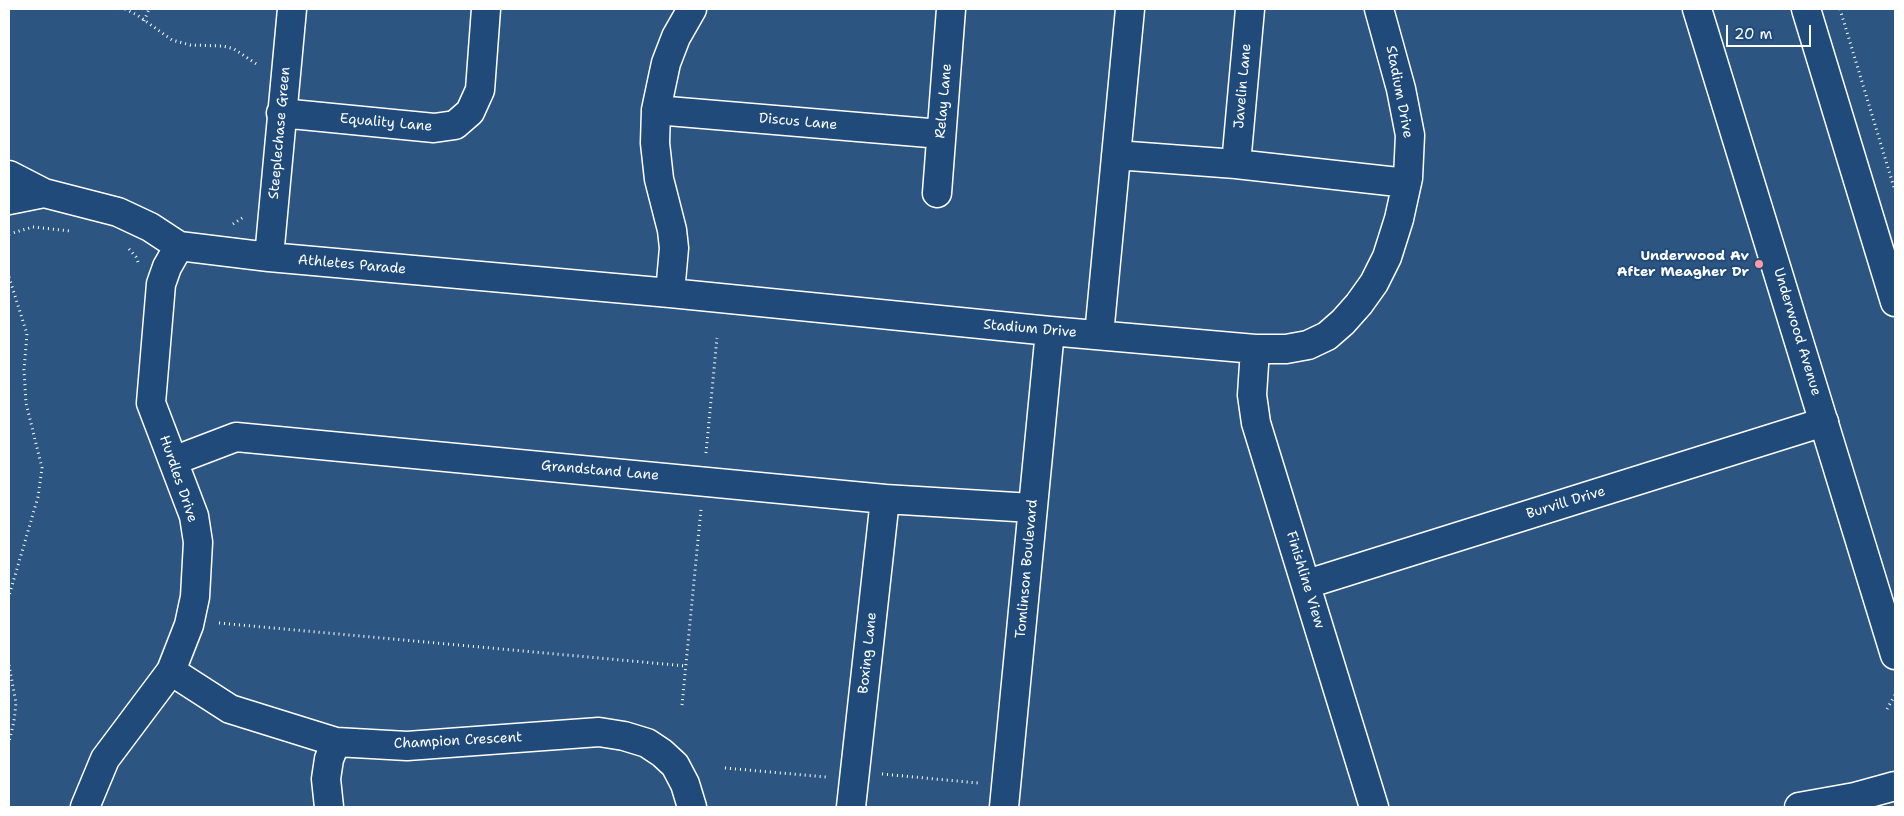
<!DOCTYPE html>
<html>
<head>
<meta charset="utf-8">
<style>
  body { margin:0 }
  #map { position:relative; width:1904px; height:816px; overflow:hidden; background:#2c5582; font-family:"Shantell Sans",sans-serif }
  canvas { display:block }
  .frame { position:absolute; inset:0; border:10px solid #fff; pointer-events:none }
  .scale { position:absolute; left:1726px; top:25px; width:85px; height:22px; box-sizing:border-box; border:2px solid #fff; border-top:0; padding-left:6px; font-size:15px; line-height:18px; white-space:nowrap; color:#fff; -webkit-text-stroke:4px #1f4a7a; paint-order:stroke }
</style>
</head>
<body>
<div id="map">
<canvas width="1904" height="816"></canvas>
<div class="frame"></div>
<div class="scale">20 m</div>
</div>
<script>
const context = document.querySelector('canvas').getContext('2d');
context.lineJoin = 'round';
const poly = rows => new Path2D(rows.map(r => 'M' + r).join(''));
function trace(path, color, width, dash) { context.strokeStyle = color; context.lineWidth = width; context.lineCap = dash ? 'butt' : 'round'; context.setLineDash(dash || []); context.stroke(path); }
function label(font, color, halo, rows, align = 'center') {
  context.font = font + ' "Shantell Sans",sans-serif'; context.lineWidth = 4; context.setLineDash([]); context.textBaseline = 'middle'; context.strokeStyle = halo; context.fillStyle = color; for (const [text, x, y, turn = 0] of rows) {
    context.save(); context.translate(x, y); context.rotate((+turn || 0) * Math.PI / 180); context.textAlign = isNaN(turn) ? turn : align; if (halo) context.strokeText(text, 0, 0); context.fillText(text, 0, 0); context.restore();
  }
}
const path = poly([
  [125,9,137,15,172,40,190,45,223,46,234,49,258,65],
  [1840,9,1895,191],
  [144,21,149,9],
  [233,224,245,216],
  [9,234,33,227,70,231],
  [129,249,136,257,138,262],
  [9,277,27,334,24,370,26,403,42,468,38,497,9,596],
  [706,453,717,338],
  [219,623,686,666],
  [9,665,16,703,14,721,9,742],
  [682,705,701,509],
  [1887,709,1895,695],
  [725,768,826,777],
  [882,774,978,783]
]);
const minor = poly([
  [656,110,941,134],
  [281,113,434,128,455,125,470,112,480,90,486,9],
  [1116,155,1236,164,1407,183],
  [1236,164,1250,9],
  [9,175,44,193,118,212,150,227,179,246,269,257,670,293,1050,331,1255,349,1286,349,1308,345,1327,336,1343,322,1359,304,1374,283,1387,257,1399,219,1408,178,1410,135,1401,89,1379,9],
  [937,193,951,9],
  [9,200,44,193],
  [269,257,292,9],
  [670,293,674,248,672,230,659,179,655,143,656,110,666,63,676,37,692,9],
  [1099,335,1130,9],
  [1255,349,1252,395,1256,423,1374,807],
  [173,461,236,437,885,499,1032,508],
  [1307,584,1824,422],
  [171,671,230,709,336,742,407,746,599,732,624,736,647,743,662,753,675,765,685,784,692,807],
  [85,807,105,759,171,671,189,625,195,597,198,542,194,516,151,403,161,284,167,267,179,246],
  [329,807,326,779,329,759,336,742],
  [851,807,885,499],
  [1004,807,1050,331],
  [1799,807,1855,797,1895,786]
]);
const major = poly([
  [1697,9,1895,655],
  [1806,9,1895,302]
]);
const markers = [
  [1759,264,5,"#ff9aa2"]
];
const streetNames = [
  ["Javelin Lane",1243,86,-85],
  ["Stadium Drive",1399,92,79],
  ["Relay Lane",944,101,-85],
  ["Discus Lane",798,122,5],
  ["Equality Lane",386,123,5],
  ["Steeplechase Green",280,133,-85],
  ["Athletes Parade",352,265,5],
  ["Stadium Drive",1030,329,5],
  ["Underwood Avenue",1797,332,73],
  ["Grandstand Lane",600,471,5],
  ["Hurdles Drive",178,479,71],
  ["Burvill Drive",1566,503,-17],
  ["Tomlinson Boulevard",1027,569,-85],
  ["Finishline View",1305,580,73],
  ["Boxing Lane",868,653,-84],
  ["Champion Crescent",458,741,-3]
];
const poiNames = [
  ["Underwood Av",1749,256],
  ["After Meagher Dr",1749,272]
];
trace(minor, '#fff', 31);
trace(major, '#fff', 31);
trace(path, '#fff', 3, [1, 4]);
trace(minor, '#1f4a7a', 28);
trace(major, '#1f4a7a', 28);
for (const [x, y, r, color] of markers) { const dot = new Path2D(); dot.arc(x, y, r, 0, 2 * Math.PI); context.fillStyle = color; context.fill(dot); trace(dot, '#1f4a7a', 2); }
label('14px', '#fff', '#1f4a7a', streetNames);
label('bold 14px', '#fff', '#1f4a7a', poiNames, 'right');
</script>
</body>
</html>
